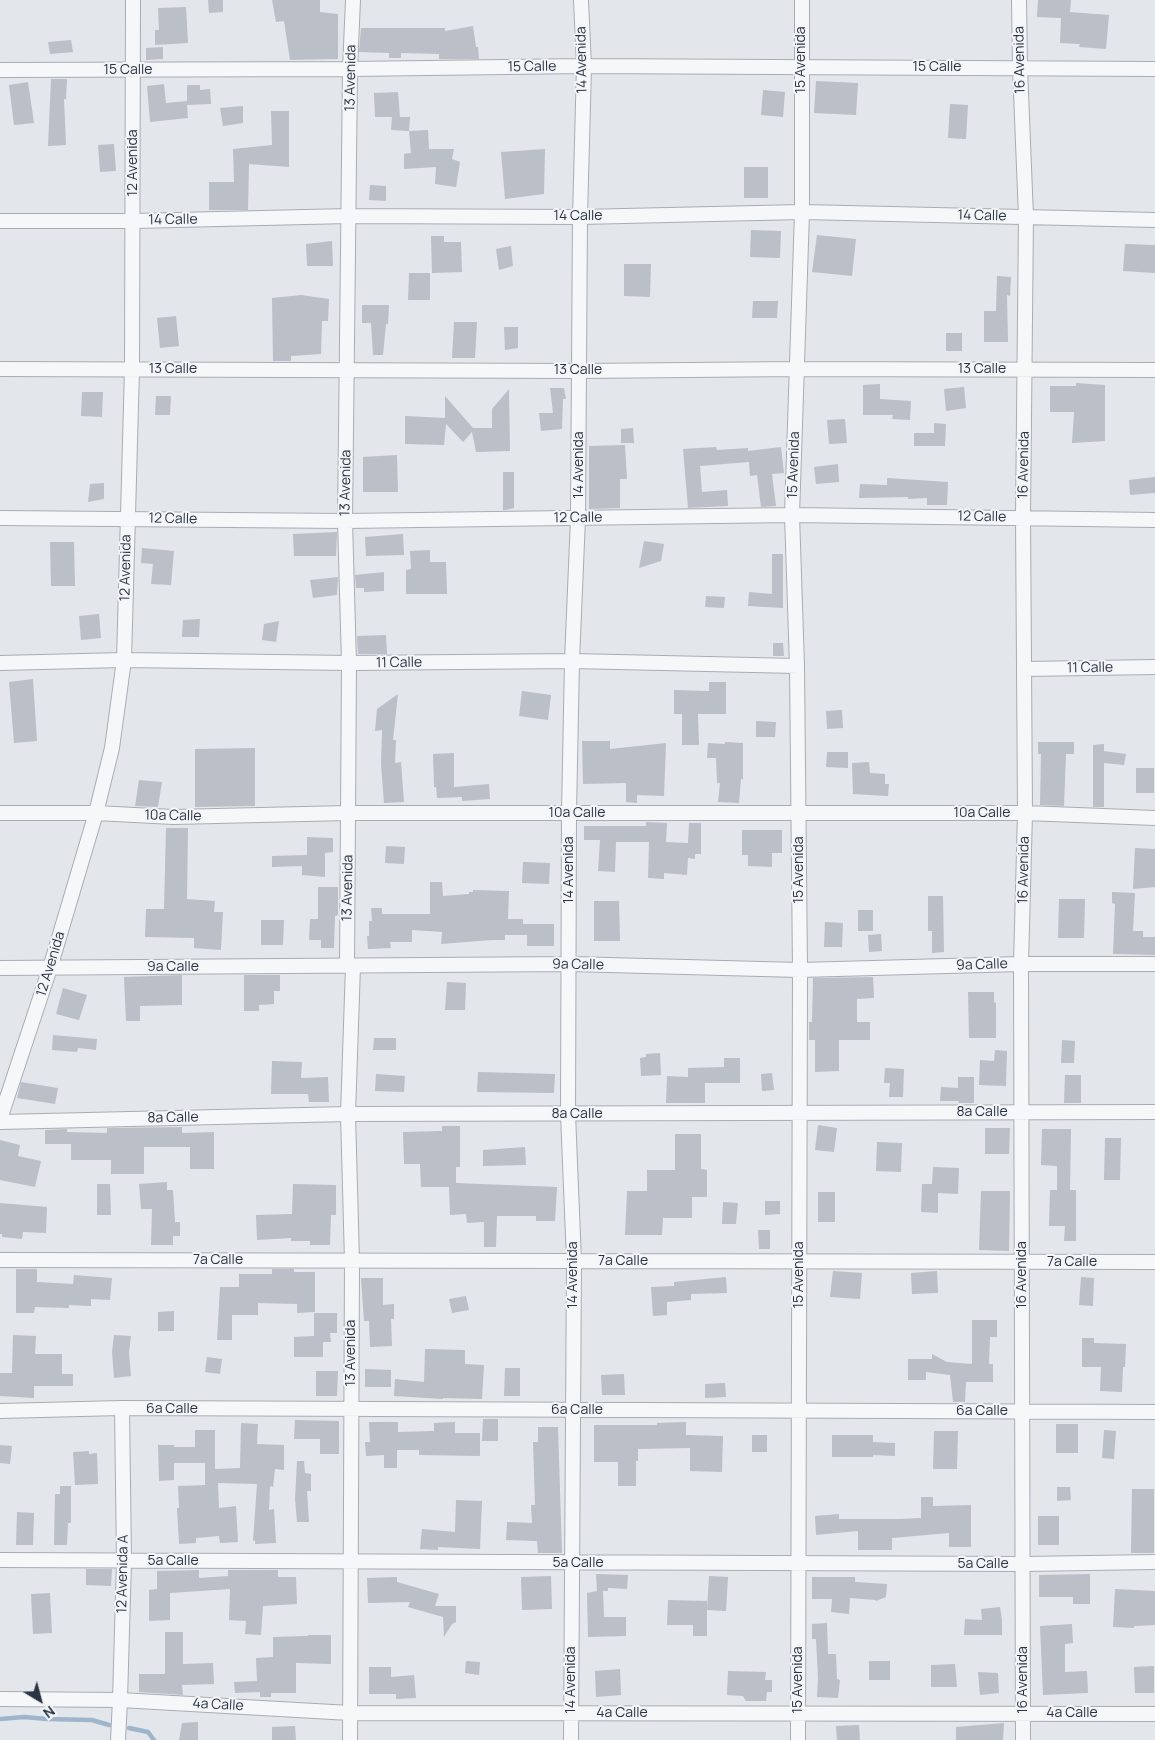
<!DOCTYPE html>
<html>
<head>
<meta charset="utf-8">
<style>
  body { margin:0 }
  #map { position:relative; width:1155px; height:1740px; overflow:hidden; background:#e3e6eb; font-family:Manrope,sans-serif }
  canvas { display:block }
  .north { position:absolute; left:15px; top:1675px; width:50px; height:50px; -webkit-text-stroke:4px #f3f5f8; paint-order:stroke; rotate:143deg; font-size:14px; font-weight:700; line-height:20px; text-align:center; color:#2a3443 }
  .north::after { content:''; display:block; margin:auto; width:18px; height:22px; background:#2a3443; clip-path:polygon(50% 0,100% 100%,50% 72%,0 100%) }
</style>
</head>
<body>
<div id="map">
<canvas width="1155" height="1740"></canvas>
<div class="north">N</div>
</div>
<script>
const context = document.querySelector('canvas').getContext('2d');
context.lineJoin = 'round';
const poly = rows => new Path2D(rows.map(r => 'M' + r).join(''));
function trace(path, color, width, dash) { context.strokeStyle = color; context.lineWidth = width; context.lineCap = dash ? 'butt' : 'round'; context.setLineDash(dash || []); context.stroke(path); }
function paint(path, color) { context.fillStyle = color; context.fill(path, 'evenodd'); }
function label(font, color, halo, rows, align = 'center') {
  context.font = font + ' Manrope,sans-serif'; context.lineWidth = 4; context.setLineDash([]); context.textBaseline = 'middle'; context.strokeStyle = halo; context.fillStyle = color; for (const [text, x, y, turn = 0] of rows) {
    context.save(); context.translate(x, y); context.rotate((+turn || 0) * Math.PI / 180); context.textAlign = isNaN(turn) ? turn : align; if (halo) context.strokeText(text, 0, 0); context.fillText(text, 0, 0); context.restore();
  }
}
const stream = poly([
  [0,1719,24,1717,47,1719,92,1720,109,1725],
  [129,1728,148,1732,154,1740]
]);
const building = poly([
  [208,0,223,0,223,12,209,13],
  [272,0,320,0,320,12,338,14,338,59,290,60,284,21,276,22],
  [1038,0,1071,0,1070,12,1109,15,1106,49,1079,47,1080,44,1060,43,1061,18,1037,17],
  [186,7,188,43,155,45,155,30,159,30,158,8],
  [473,26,476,47,478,47,479,59,439,59,439,54,401,53,401,58,389,58,389,53,359,52,361,28,445,28,445,31],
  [71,40,73,52,50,54,48,42],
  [163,47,163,59,146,60,146,48],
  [51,79,67,79,66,99,64,99,66,145,48,146],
  [816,81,858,83,856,115,814,113],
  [28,82,34,123,14,125,9,85],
  [164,84,166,103,187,101,187,85,200,85,200,90,210,89,211,104,187,105,188,118,150,122,147,86],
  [763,90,785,92,783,117,761,115],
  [398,92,400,117,375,117,374,93],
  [950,104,968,105,966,139,948,138],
  [243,106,243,123,223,126,220,108],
  [271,111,289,111,289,167,249,164,248,210,209,210,209,182,234,182,233,149,272,145],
  [392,117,410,117,409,131,391,130],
  [428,130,429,149,454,149,452,159,460,162,456,187,435,184,436,167,404,169,404,154,411,153,409,131],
  [114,144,116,171,100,172,98,145],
  [545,149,544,194,505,199,501,152],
  [744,167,768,167,768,198,744,198],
  [370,185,386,186,386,201,369,200],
  [751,230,781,231,780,258,750,257],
  [817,235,856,239,852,276,812,272],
  [431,236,444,236,444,242,461,242,462,272,432,273],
  [332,241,333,266,307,266,306,244],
  [1125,244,1155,245,1155,273,1123,271],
  [511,246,513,266,499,270,496,249],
  [624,264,651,264,650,297,624,296],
  [409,273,430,273,430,300,408,300],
  [997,276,1011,277,1010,296,1007,295,1008,342,984,342,984,311,996,311],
  [301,295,329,299,328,321,322,321,321,354,291,356,291,361,273,361,272,298],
  [753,301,778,301,777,318,752,318],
  [362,305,389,305,388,324,386,324,383,355,373,355,371,323,362,323],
  [176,316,179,346,160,348,157,318],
  [454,322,477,322,475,358,452,358],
  [504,327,518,327,518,348,505,350],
  [946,333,962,333,962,351,946,351],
  [1076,383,1105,385,1105,441,1072,443,1074,412,1050,412,1050,386,1076,386],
  [880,384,880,399,911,401,910,420,892,419,893,415,863,415,863,385],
  [964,387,966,408,946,411,944,389],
  [550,388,564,388,566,399,563,399,562,429,541,431,539,413,553,413],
  [509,389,510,451,476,452,472,432,463,442,446,424,444,445,405,444,405,416,445,418,445,396,473,428,492,428,492,409],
  [82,392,103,392,102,417,81,416],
  [156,396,171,396,170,415,155,415],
  [845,419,847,443,829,444,827,420],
  [934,423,946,424,945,446,914,446,914,433,934,433],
  [633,428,634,443,621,443,621,429],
  [625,445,627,479,620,479,620,508,589,509,589,446],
  [716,447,717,450,748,448,748,451,781,447,784,473,772,474,776,506,761,507,757,475,750,476,749,462,700,466,702,492,727,490,728,506,688,508,683,449],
  [397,455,398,492,363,492,363,457],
  [838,464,839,482,816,484,814,467],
  [503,472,514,472,514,508,505,510,503,510],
  [1155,477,1155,493,1130,495,1129,480],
  [887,478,948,482,947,505,927,505,927,498,908,499,908,497,859,498,860,484,887,485],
  [104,483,104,499,88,502,90,484],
  [337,532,336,556,294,556,293,534],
  [403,534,404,555,366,556,365,537],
  [644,541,664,544,661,561,639,568],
  [50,542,74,542,75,586,51,586],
  [142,548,174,551,171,585,151,584,153,564,141,563],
  [430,550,430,562,446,562,447,594,406,594,406,570,411,569,410,551],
  [772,554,783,554,783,608,748,606,749,592,772,594],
  [384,572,384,591,364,592,364,588,356,588,355,575],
  [338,577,337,595,313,598,310,580],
  [706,596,725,597,724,608,705,607],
  [99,614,101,638,81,640,79,616],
  [200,619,199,637,182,637,183,620],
  [279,621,276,642,262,640,264,624],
  [386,635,387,654,358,654,357,636],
  [773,643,783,643,784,656,773,656],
  [33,679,37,741,14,743,9,682],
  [709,682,726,682,726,714,698,714,699,745,682,745,682,714,674,714,674,690,709,691],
  [522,691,551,695,548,720,519,716],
  [398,694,393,740,396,740,395,763,401,762,404,802,384,803,381,764,382,730,375,731,377,709],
  [842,710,843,728,827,729,826,711],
  [756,721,776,722,775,737,756,737],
  [582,741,610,741,610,749,666,743,664,796,637,795,637,803,626,802,626,783,583,784],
  [725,742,743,743,743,779,741,779,739,803,718,802,720,783,717,783,716,758,707,758,708,743,725,744],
  [1038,742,1074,742,1074,754,1066,754,1064,806,1040,805,1041,754,1038,754],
  [1104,744,1104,751,1126,754,1124,765,1104,763,1104,807,1093,807,1093,745],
  [255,748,255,806,195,807,195,749],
  [827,752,848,752,848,768,826,767],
  [454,753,454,787,489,784,490,799,462,801,462,797,437,798,436,787,434,787,433,754],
  [869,762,870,773,885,774,885,784,889,784,888,796,853,794,852,763],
  [1136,768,1154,768,1154,793,1136,793],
  [139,780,162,782,158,807,135,806],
  [646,822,667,823,666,842,688,843,689,823,701,823,701,854,695,854,695,859,688,858,687,875,664,873,664,879,648,878,649,842,616,842,615,872,598,871,600,840,584,840,584,826,646,826],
  [166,828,188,828,187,899,215,901,214,912,223,912,221,950,194,948,194,938,145,937,146,909,164,909],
  [742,830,782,830,782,853,772,853,772,867,748,866,748,855,742,855],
  [307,837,333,838,333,852,325,853,325,877,302,875,302,866,272,867,272,856,307,855],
  [386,846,405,847,404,864,385,863],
  [1135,848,1155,849,1155,887,1133,889],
  [523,862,550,863,549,884,522,883],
  [430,882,442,882,443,896,469,894,469,892,473,892,473,890,509,891,508,919,523,919,523,924,554,924,554,946,527,946,527,935,505,935,505,940,492,940,441,944,442,932,412,930,412,942,390,942,391,948,368,949,367,936,369,936,369,921,372,921,371,908,382,908,382,914,430,914],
  [318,887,338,887,338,915,335,916,334,948,321,948,321,940,309,940,310,919,318,919],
  [1112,892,1135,893,1133,931,1143,931,1143,937,1155,937,1155,955,1113,954,1115,904,1112,903],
  [928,896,943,896,944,952,932,953,932,931,928,931],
  [1059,899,1085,899,1084,938,1058,938],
  [594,901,619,901,620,941,594,941],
  [858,910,873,910,873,931,858,931],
  [261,920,284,920,283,945,261,945],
  [825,922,843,923,842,947,824,947],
  [881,934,882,951,869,952,868,935],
  [182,975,182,1005,140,1006,140,1021,126,1021,124,977],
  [244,975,280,975,280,991,274,991,274,1004,259,1005,259,1011,244,1011],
  [873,977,874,998,857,999,857,1022,870,1022,870,1040,839,1040,839,1071,815,1072,815,1040,809,1040,809,1022,812,1022,813,978],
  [447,982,466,983,465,1010,445,1010],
  [63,988,87,995,79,1020,56,1014],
  [968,992,994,992,994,1002,996,1003,996,1038,969,1038],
  [53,1035,97,1039,96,1050,78,1048,77,1052,52,1050],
  [374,1038,396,1038,396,1050,373,1050],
  [1062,1040,1075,1041,1074,1063,1061,1063],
  [995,1050,1007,1051,1006,1086,979,1085,980,1060,994,1061],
  [660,1053,661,1075,641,1076,640,1058,646,1057,646,1054],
  [724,1058,740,1058,740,1083,705,1083,705,1103,666,1103,667,1076,688,1077,688,1068,724,1067],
  [272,1061,302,1062,301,1078,328,1077,329,1102,309,1102,308,1094,271,1094],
  [885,1068,904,1069,903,1097,889,1097,890,1083,884,1083],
  [478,1072,555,1074,554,1093,477,1092],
  [772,1073,774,1090,762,1091,761,1074],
  [376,1074,405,1076,404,1092,375,1091],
  [1065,1075,1081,1075,1081,1103,1064,1103],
  [958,1077,974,1077,974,1103,959,1103,958,1101,940,1101,941,1087,958,1088],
  [21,1082,58,1088,55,1104,17,1098],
  [818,1125,837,1128,834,1152,815,1150],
  [442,1126,460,1126,460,1167,456,1167,456,1183,557,1187,555,1221,536,1221,536,1216,497,1216,496,1247,484,1247,484,1222,467,1223,466,1214,450,1215,449,1187,421,1187,420,1164,404,1164,403,1132,442,1131],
  [182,1127,182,1133,214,1132,214,1169,190,1169,190,1147,144,1147,144,1174,111,1174,111,1160,71,1160,71,1144,45,1144,45,1130,67,1129,67,1132,107,1133,107,1128],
  [985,1128,1010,1128,1009,1154,985,1154],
  [1042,1129,1071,1129,1070,1190,1076,1190,1076,1241,1064,1241,1065,1226,1049,1226,1050,1190,1057,1190,1057,1166,1041,1165],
  [675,1134,701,1134,701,1169,707,1170,707,1197,692,1197,692,1218,663,1218,662,1235,625,1235,627,1191,647,1191,647,1170,675,1170],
  [1105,1138,1121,1138,1120,1180,1104,1180],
  [0,1140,20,1145,18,1156,41,1161,35,1187,0,1180],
  [877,1142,902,1143,901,1172,876,1171],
  [525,1147,526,1165,483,1166,483,1150],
  [933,1167,959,1168,958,1194,938,1193,938,1213,921,1212,922,1184,932,1184],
  [167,1182,167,1190,173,1190,175,1222,180,1222,180,1236,173,1236,173,1245,151,1245,152,1209,141,1209,139,1184],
  [97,1184,110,1184,111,1215,97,1215],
  [293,1184,336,1185,336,1215,331,1215,330,1245,310,1245,310,1241,291,1241,291,1238,257,1240,256,1215,292,1214],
  [981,1191,1010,1191,1009,1251,979,1250],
  [818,1192,835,1192,835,1222,818,1222],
  [765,1201,780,1201,780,1214,765,1215],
  [723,1202,738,1203,736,1224,722,1224],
  [0,1203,47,1207,46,1233,23,1232,22,1239,2,1237,2,1234,0,1234],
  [758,1230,770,1230,770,1249,759,1249],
  [16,1269,37,1269,37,1282,73,1284,74,1275,112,1278,110,1300,91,1299,91,1306,69,1305,69,1308,35,1307,34,1313,16,1313],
  [272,1269,294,1269,294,1272,315,1272,315,1312,297,1313,297,1304,258,1303,258,1315,232,1315,232,1340,217,1340,220,1287,239,1287,239,1274,272,1274],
  [833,1271,862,1273,860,1299,830,1297],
  [937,1271,938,1293,912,1294,911,1273],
  [726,1277,727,1293,691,1294,691,1300,667,1302,667,1315,653,1316,651,1287,674,1286,674,1282],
  [1081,1277,1094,1278,1093,1306,1079,1305],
  [361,1278,383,1278,383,1305,394,1304,394,1319,391,1319,392,1346,370,1347,369,1321,364,1321],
  [466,1296,469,1310,452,1313,449,1299],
  [174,1311,174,1331,158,1331,158,1312],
  [314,1313,337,1313,337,1333,330,1333,331,1342,323,1342,323,1357,294,1357,294,1337,314,1336],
  [972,1320,997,1320,997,1337,990,1337,989,1364,993,1364,993,1382,966,1382,965,1402,953,1402,950,1375,926,1372,926,1380,908,1380,908,1359,932,1359,932,1354,947,1362,972,1364],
  [13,1335,36,1336,35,1354,62,1354,62,1374,73,1374,73,1386,34,1386,34,1398,0,1396,0,1373,12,1373],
  [114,1335,131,1336,129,1353,131,1376,114,1378,112,1352],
  [1082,1338,1094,1338,1094,1343,1126,1344,1125,1367,1123,1367,1122,1392,1100,1391,1101,1367,1082,1367],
  [425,1349,465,1350,465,1364,484,1365,482,1399,443,1398,443,1399,394,1396,395,1379,424,1382],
  [207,1357,222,1359,220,1374,205,1372],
  [505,1368,520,1368,520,1396,504,1396],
  [365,1369,391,1370,391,1387,365,1387],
  [316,1371,338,1371,337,1396,316,1396],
  [624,1374,625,1395,602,1395,601,1375],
  [725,1383,726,1397,705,1398,705,1384],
  [483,1419,498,1419,498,1441,482,1441],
  [295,1420,339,1421,339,1454,320,1454,320,1439,294,1439],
  [369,1422,398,1422,398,1432,434,1431,434,1423,455,1422,455,1433,480,1433,480,1456,419,1455,419,1450,397,1450,397,1468,384,1468,384,1455,366,1456,365,1442,370,1442],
  [686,1422,686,1435,723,1436,722,1472,690,1471,690,1448,638,1449,638,1461,636,1461,636,1486,618,1486,618,1462,594,1462,594,1425,657,1425,657,1423],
  [241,1423,258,1424,257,1444,284,1445,284,1470,275,1469,273,1487,270,1486,269,1510,274,1509,276,1543,255,1544,255,1540,253,1541,257,1484,218,1483,219,1508,236,1506,238,1542,220,1543,219,1536,196,1538,196,1543,179,1544,177,1508,179,1508,178,1486,205,1485,205,1463,174,1463,174,1480,159,1481,158,1445,174,1445,174,1447,195,1447,195,1430,215,1430,215,1469,240,1468],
  [1056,1424,1078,1424,1078,1453,1056,1453],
  [538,1427,558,1427,562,1553,538,1553,537,1541,506,1540,507,1522,532,1523,531,1505,535,1505,533,1442,538,1442],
  [1104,1430,1116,1431,1114,1459,1102,1458],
  [934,1431,958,1431,957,1469,933,1469],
  [752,1435,767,1435,767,1452,752,1452],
  [832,1435,873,1435,873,1442,895,1443,895,1456,873,1455,873,1457,832,1457],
  [0,1445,12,1446,10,1464,0,1463],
  [89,1451,89,1454,97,1453,98,1484,75,1485,73,1452],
  [297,1461,304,1461,305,1473,311,1474,311,1491,307,1491,309,1522,297,1522,295,1499],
  [60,1486,71,1486,71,1523,68,1523,67,1545,54,1545,55,1494,60,1494],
  [1057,1487,1070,1487,1071,1500,1057,1501],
  [1132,1489,1154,1489,1154,1553,1131,1553],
  [921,1497,933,1497,933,1506,971,1505,971,1547,949,1547,949,1533,892,1538,892,1550,858,1550,858,1531,816,1535,815,1516,839,1514,839,1519,899,1519,921,1518],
  [456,1500,482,1501,480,1549,438,1547,438,1550,420,1549,422,1529,455,1532],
  [17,1512,34,1513,33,1545,16,1545],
  [1038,1516,1059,1516,1059,1545,1038,1545],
  [86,1569,112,1569,111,1586,86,1585],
  [199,1570,199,1578,228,1576,228,1570,278,1570,278,1577,296,1577,297,1604,263,1606,261,1635,245,1634,246,1621,229,1620,230,1589,170,1593,170,1620,149,1621,149,1590,157,1589,157,1571],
  [596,1574,628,1575,627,1589,608,1588,608,1591,603,1591,604,1617,626,1617,626,1636,588,1637,587,1593,597,1591],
  [1090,1574,1090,1604,1073,1604,1073,1597,1039,1597,1039,1575],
  [551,1576,552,1609,522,1610,521,1577],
  [709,1576,728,1577,726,1611,707,1610],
  [397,1577,397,1582,439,1594,435,1606,456,1606,456,1622,452,1624,444,1637,443,1617,408,1607,410,1602,368,1603,367,1578],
  [812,1577,855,1577,855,1582,887,1584,886,1597,876,1601,875,1600,850,1598,849,1614,831,1612,832,1599,812,1599],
  [1115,1589,1155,1591,1155,1625,1134,1626,1134,1628,1113,1627],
  [50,1593,52,1633,33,1634,31,1594],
  [668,1600,707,1601,707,1636,693,1636,693,1625,667,1625],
  [1000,1607,1002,1620,1002,1635,964,1635,965,1619,982,1620,981,1609],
  [827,1623,828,1654,836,1654,837,1679,840,1680,838,1698,817,1697,818,1678,816,1639,812,1639,812,1624],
  [1072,1624,1073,1643,1065,1644,1065,1672,1087,1671,1088,1693,1043,1695,1040,1626],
  [165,1632,183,1632,183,1664,213,1663,214,1684,182,1685,183,1695,139,1692,139,1674,165,1674],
  [308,1635,331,1635,331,1664,296,1663,296,1693,271,1693,271,1697,260,1697,260,1692,235,1693,234,1682,257,1681,256,1658,273,1657,273,1637,308,1636],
  [466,1661,480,1662,479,1675,465,1673],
  [869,1661,890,1661,890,1680,869,1680],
  [955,1664,957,1687,931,1687,931,1665],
  [1154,1666,1154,1693,1135,1693,1134,1667],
  [369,1667,391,1667,391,1677,414,1675,416,1698,396,1699,396,1694,369,1694],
  [620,1669,621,1695,596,1697,595,1671],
  [728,1671,766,1672,765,1680,772,1680,772,1692,767,1692,766,1701,746,1701,743,1696,727,1695],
  [978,1672,998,1673,999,1693,980,1695],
  [198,1722,198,1740,179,1740,182,1723],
  [1004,1723,1003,1740,956,1740,956,1727],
  [859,1725,860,1740,837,1740,836,1726],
  [295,1726,296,1740,272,1740,272,1727]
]);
const minor = poly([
  [1019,0,1020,68,1026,217,1023,517,1025,813,1021,964,1023,1740],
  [0,70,350,69,584,66,1155,69],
  [0,221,133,221,349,216,580,217,802,212,1155,220],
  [0,369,579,371,797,369,1155,370],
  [0,518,345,521,792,515,1155,520],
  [0,663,124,660,349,663,572,661,797,666],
  [1024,669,1155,667],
  [0,813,96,813,173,817,348,813,1025,813,1155,818],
  [347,966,349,663,345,521,350,69,353,0],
  [0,968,570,964,800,970,1021,964,1155,964],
  [0,1119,50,968,96,813,112,748,124,660,132,369,133,0],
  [0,1122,348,1114,1155,1112],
  [0,1260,1155,1262],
  [0,1411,122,1408,1155,1412],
  [0,1560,1023,1564,1155,1562],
  [0,1699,120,1700,350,1713,1155,1714],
  [118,1740,120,1700,124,1561,122,1408],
  [350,1740,352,1261,348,1114,353,966],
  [571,1740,574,1261,568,1114,569,813,572,661,578,518,580,217,584,66,581,0],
  [798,1740,800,970,797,666,792,515,802,212,802,0]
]);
const streetNames = [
  ["14 Avenida",582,60,-91],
  ["15 Avenida",801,60,-90],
  ["16 Avenida",1020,60,-91],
  ["15 Calle",532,67,-1],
  ["15 Calle",937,67],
  ["15 Calle",128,70],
  ["13 Avenida",351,78,-89],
  ["12 Avenida",133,163,-90],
  ["14 Calle",578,216],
  ["14 Calle",982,216,1],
  ["14 Calle",173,220,-1],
  ["13 Calle",173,369],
  ["13 Calle",982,369],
  ["13 Calle",578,370],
  ["14 Avenida",579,465,-90],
  ["15 Avenida",794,465,-88],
  ["16 Avenida",1024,465,-89],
  ["13 Avenida",346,483,-89],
  ["12 Calle",982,517,1],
  ["12 Calle",578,518,-1],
  ["12 Calle",173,519,1],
  ["12 Avenida",126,568,-89],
  ["11 Calle",399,663,-1],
  ["11 Calle",1090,668,-1],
  ["10a Calle",577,813],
  ["10a Calle",982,813],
  ["10a Calle",173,816,1],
  ["14 Avenida",569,870,-90],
  ["15 Avenida",799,870,-90],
  ["16 Avenida",1024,870,-89],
  ["13 Avenida",348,888,-89],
  ["12 Avenida",51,964,-73],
  ["9a Calle",578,965,1],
  ["9a Calle",982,965,-2],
  ["9a Calle",173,967],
  ["8a Calle",982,1112],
  ["8a Calle",577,1114],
  ["8a Calle",173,1118,-1],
  ["7a Calle",218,1260],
  ["7a Calle",623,1261],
  ["7a Calle",1072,1262],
  ["14 Avenida",573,1275,-90],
  ["15 Avenida",799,1275,-90],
  ["16 Avenida",1022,1275,-90],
  ["13 Avenida",351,1353,-90],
  ["6a Calle",172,1409],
  ["6a Calle",577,1410],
  ["6a Calle",982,1411],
  ["5a Calle",173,1561],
  ["5a Calle",578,1563],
  ["5a Calle",983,1564],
  ["12 Avenida A",123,1574,-89],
  ["14 Avenida",571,1680,-90],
  ["15 Avenida",798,1680,-90],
  ["16 Avenida",1023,1680,-90],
  ["4a Calle",218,1705,3],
  ["4a Calle",622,1713],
  ["4a Calle",1072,1713]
];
trace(stream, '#9eb5cb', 4.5);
paint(building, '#babfc8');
trace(minor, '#a8adb5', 16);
trace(minor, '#f6f7f9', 14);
label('14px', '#2a3443', '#f3f5f8', streetNames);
</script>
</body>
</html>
